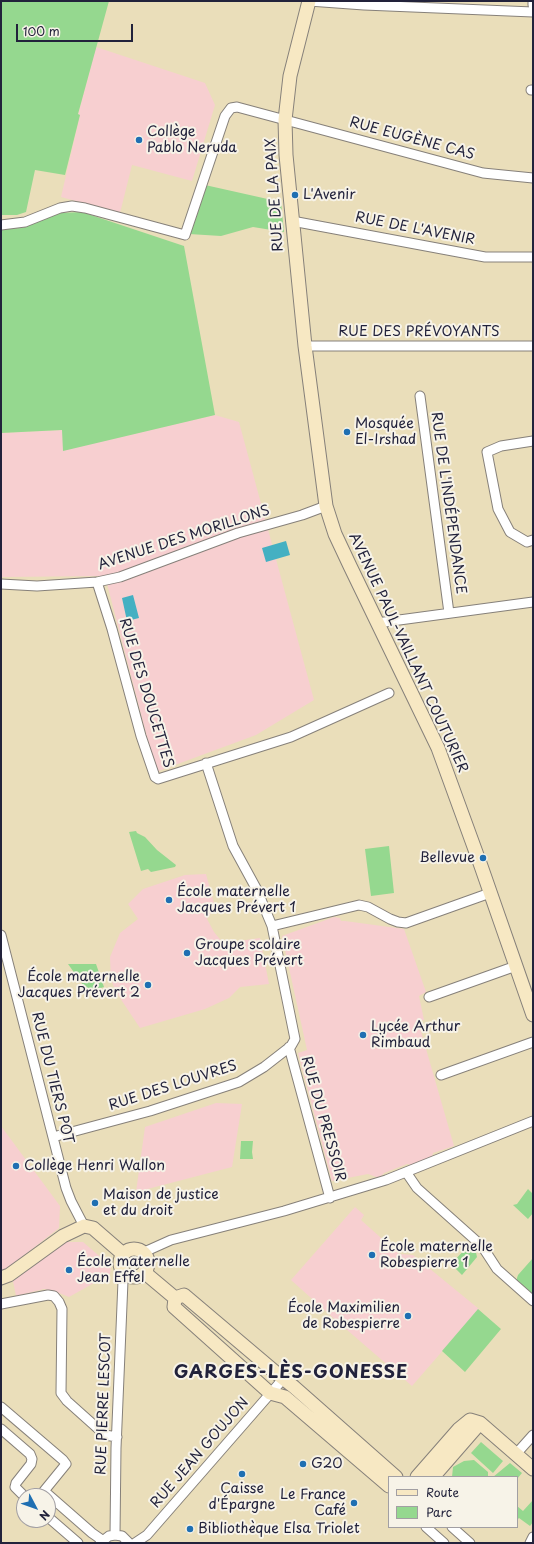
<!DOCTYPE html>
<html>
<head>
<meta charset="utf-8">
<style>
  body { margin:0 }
  #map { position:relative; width:534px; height:1544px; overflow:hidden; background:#eadeba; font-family:"Playpen Sans",sans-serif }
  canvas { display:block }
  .frame { position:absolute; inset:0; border:2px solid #22223b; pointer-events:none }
  .legend { position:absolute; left:388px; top:1476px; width:130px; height:52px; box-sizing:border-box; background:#f7f3e8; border:1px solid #a29fa3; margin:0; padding:5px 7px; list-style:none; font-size:12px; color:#22223b }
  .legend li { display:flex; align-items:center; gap:8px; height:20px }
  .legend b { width:20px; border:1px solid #a29fa3 }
  .north { position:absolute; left:16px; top:1488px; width:40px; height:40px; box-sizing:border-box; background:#f7f3e8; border:1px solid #a29fa3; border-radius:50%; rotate:131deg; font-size:11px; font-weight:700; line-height:16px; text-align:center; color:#22223b }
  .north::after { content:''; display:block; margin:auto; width:14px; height:18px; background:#1f6fb2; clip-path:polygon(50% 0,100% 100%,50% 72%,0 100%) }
  .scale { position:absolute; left:16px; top:24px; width:117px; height:18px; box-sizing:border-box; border:2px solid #22223b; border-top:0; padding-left:5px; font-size:12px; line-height:14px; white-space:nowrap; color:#22223b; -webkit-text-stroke:3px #f7f3e8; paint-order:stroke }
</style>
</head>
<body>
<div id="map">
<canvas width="534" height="1544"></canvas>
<div class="frame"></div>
<ul class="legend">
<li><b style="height:5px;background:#f7e8c3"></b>Route</li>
<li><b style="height:11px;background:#95d88f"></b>Parc</li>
</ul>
<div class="north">N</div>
<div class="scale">100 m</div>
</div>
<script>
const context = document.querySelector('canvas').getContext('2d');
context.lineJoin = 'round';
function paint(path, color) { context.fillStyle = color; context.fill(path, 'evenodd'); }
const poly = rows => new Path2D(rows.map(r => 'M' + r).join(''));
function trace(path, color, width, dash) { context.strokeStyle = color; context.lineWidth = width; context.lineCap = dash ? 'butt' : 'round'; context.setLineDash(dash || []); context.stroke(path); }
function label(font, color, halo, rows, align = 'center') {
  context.font = font + ' "Playpen Sans",sans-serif'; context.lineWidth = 4; context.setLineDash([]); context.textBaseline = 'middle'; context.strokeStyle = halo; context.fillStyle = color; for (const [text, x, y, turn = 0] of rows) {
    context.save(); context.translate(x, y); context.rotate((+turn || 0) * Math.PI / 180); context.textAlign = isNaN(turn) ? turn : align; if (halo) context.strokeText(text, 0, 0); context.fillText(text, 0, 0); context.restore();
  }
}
const built = poly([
  [96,47,205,83,215,105,192,181,132,165,120,213,61,197,80,115,78,115],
  [215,415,239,422,314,700,256,735,156,772,105,576,1,577,1,433,63,430,64,450],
  [206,874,215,907,207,919,214,932,228,949,238,941,260,938,269,984,240,987,229,998,205,1009,140,1028,116,992,111,980,110,957,120,933,138,919,128,904,143,889,185,875],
  [334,917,340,918,341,921,345,921,404,929,426,992,419,996,424,1020,418,1021,454,1146,433,1153,432,1157,411,1165,407,1164,384,1173,379,1178,368,1174,332,1181,298,1053,307,1050,282,936],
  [216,1103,242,1104,232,1167,136,1192,145,1127],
  [1,1126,60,1206,59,1228,4,1271,1,1272],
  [355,1207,364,1215,361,1220,399,1254,413,1255,479,1309,412,1386,339,1323,291,1280],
  [66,1242,83,1242,111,1266,110,1274,69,1297,54,1291,44,1289,16,1296,13,1281]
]);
const green = poly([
  [1,1,109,1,78,114,80,115,65,175,35,170,26,212,17,215,1,215],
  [205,185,281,202,284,232,253,227,221,236,189,234],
  [82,212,184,246,215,415,63,451,62,430,1,433,1,229,22,228,58,213],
  [136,831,137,833,145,837,157,850,176,865,175,867,151,872,148,869,141,871,129,832],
  [389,846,394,893,371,896,365,849],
  [68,964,96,964,104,987,88,992],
  [241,1141,253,1141,252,1152,253,1159,240,1159],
  [528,1189,533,1194,533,1213,528,1219,513,1205,517,1204],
  [469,1245,475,1248,477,1257,462,1275,451,1264],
  [533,1258,533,1297,517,1281,517,1278,518,1275],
  [478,1309,501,1329,465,1372,442,1351],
  [481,1442,503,1461,493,1473,471,1453],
  [474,1460,488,1472,488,1477,452,1477,453,1467,464,1461],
  [510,1463,522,1473,517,1479,517,1477,493,1477],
  [533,1500,533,1522,530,1526,519,1518,517,1520,517,1506,523,1511]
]);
const water = poly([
  [286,541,290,555,266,562,262,548],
  [133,595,139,618,127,621,122,598]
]);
const street = poly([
  [309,1,364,5,533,12],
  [533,1,533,5],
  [531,90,533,90],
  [292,221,485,257,533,257],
  [1,225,25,222,60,208,72,206,85,208,185,235,225,116,231,108,237,107,483,173,533,178],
  [305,346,533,346],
  [420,396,449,613],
  [533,441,501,446,487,452,498,509,510,532,527,542,533,540],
  [97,582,112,629,141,736,155,777,158,779,291,737,389,693],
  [1,584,37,586,97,582,120,577,238,533,302,515,326,506],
  [377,623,533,602],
  [272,926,359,905,368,907,390,919,398,922,406,923,490,893],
  [1,935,66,1188,71,1201,84,1226],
  [429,997,516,966],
  [289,1047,330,1198],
  [441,1075,533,1042],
  [53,1137,150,1111,239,1082,264,1067,291,1046,295,1039,272,926,257,890,233,846,206,763],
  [406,1172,417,1188,482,1246,497,1269,533,1301],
  [142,1253,171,1240,284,1211,386,1180,533,1121],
  [1,1304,48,1295,54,1296,59,1302,62,1309,61,1393,67,1401,105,1435,117,1437],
  [1,1407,63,1460,66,1464,44,1491,92,1533,102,1540],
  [1,1429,30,1454,32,1459,31,1464,16,1483,15,1487,24,1496],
  [516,1454,533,1435],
  [48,1517,78,1543],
  [426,1527,444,1543],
  [452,1527,470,1543],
  [115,1535,116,1448,123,1281,127,1275],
  [100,1543,109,1536,115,1535,122,1536,129,1543],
  [135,1543,147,1535,283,1379],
  [530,1543,533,1537]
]);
const secondary = poly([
  [309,1,290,76,285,120,286,155,305,346,326,506,335,534,350,566,438,748,481,866,533,1015],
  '120 1263a14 14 0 1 1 28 0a14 14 0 1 1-28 0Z',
  [144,1272,175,1298],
  [1,1278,9,1275,63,1236,84,1226,93,1228,123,1254],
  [175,1298,174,1307,270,1393,285,1397,389,1486],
  [175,1298,184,1295,275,1372,294,1387,396,1477],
  [417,1477,459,1429,470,1420,480,1423,533,1469],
  [433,1477,480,1423]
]);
const markers = [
  [139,140,4,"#1f6fb2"],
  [295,195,4,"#1f6fb2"],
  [347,432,4,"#1f6fb2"],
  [483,858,4,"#1f6fb2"],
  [169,900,4,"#1f6fb2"],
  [187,953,4,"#1f6fb2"],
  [148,985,4,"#1f6fb2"],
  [363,1035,4,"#1f6fb2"],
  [16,1166,4,"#1f6fb2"],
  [95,1203,4,"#1f6fb2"],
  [372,1255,4,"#1f6fb2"],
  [69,1270,4,"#1f6fb2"],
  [408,1316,4,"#1f6fb2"],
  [303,1464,4,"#1f6fb2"],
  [242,1474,4,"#1f6fb2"],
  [354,1503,4,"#1f6fb2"],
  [190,1529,4,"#1f6fb2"]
];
const poiNames = [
  ["Collège",147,132],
  ["Pablo Neruda",147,148],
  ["L'Avenir",303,195],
  ["Mosquée",355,424],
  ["El-Irshad",355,440],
  ["Bellevue",475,858,"right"],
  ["École maternelle",177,892],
  ["Jacques Prévert 1",177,908],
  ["Groupe scolaire",195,945],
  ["Jacques Prévert",195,961],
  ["École maternelle",140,977,"right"],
  ["Jacques Prévert 2",140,993,"right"],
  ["Lycée Arthur",371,1027],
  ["Rimbaud",371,1043],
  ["Collège Henri Wallon",24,1166],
  ["Maison de justice",103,1195],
  ["et du droit",103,1211],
  ["École maternelle",380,1247],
  ["Robespierre 1",380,1263],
  ["École maternelle",77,1262],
  ["Jean Effel",77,1278],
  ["École Maximilien",400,1308,"right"],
  ["de Robespierre",400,1324,"right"],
  ["G20",311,1464],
  ["Caisse",242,1489,"center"],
  ["d'Épargne",242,1505,"center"],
  ["Le France",346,1495,"right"],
  ["Café",346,1511,"right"],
  ["Bibliothèque Elsa Triolet",198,1529]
];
const streetNames = [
  ["RUE EUGÈNE CAS",412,139,15],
  ["RUE DE LA PAIX",275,195,-94],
  ["RUE DE L'AVENIR",415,229,11],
  ["RUE DES PRÉVOYANTS",419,332],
  ["RUE DE L'INDÉPENDANCE",448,503,82],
  ["AVENUE DES MORILLONS",184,538,-18],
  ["AVENUE PAUL-VAILLANT COUTURIER",408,653,65],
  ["RUE DES DOUCETTES",146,693,73],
  ["RUE DU TIERS POT",52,1078,76],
  ["RUE DES LOUVRES",173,1086,-18],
  ["RUE DU PRESSOIR",323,1119,74],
  ["RUE PIERRE LESCOT",104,1404,-88],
  ["RUE JEAN GOUJON",200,1453,-49]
];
const districtNames = [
  ["GARGES-LÈS-GONESSE",291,1373]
];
paint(built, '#f7cfd0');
paint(green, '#95d88f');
paint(water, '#44b0c2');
trace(street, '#86807a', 11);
trace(secondary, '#86807a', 15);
trace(street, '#fff', 9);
trace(secondary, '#f7e8c3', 13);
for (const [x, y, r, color] of markers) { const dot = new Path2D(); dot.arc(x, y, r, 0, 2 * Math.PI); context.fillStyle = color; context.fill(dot); trace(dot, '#f7f3e8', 1.5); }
label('14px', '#22223b', '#f7f3e8', poiNames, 'left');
label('14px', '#22223b', '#f7f3e8', streetNames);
context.letterSpacing = '1px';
label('bold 18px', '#22223b', '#f7f3e8', districtNames);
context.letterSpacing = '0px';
</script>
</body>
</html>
